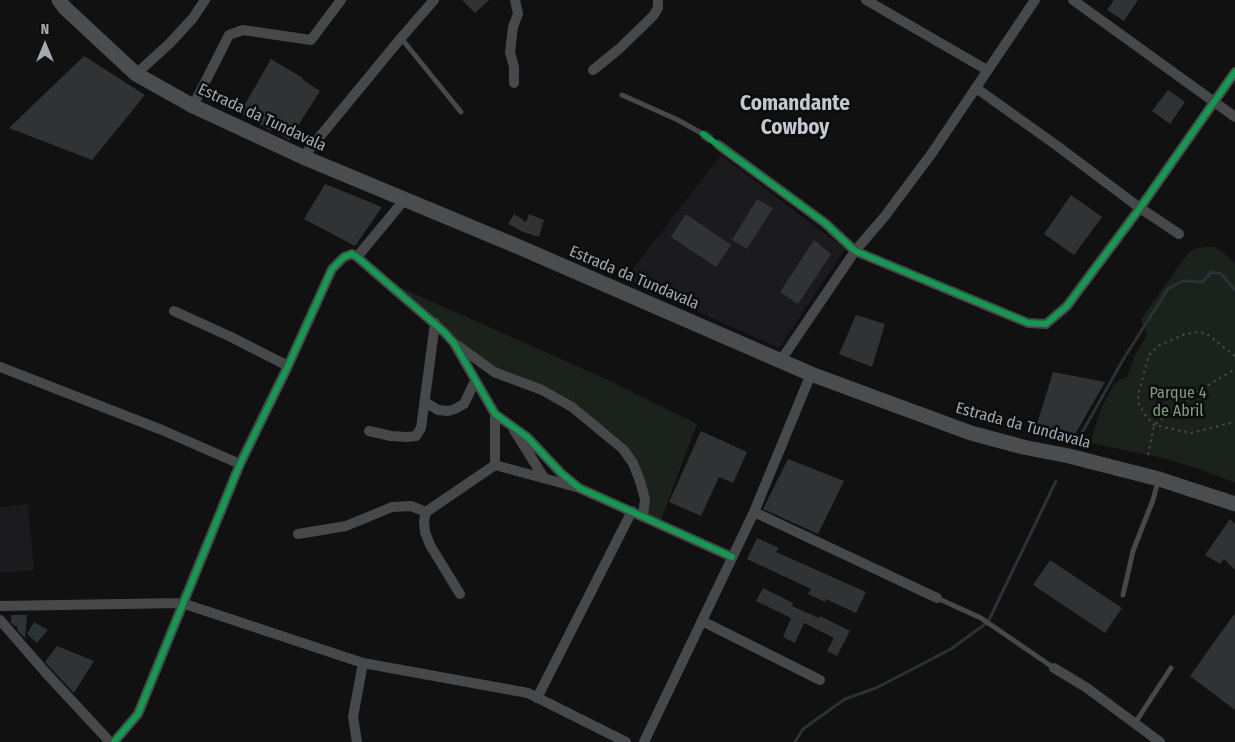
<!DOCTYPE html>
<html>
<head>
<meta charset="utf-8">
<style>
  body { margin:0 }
  #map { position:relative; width:1235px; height:742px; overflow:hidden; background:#111; font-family:"Fira Sans Condensed",sans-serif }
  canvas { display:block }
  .north { position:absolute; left:20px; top:20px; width:50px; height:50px; -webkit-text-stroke:4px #0b0c0d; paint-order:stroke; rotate:0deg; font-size:14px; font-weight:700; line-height:20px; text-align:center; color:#a2aab2 }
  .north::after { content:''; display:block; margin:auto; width:18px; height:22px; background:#a2aab2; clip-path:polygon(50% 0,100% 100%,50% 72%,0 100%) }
</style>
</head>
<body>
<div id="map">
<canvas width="1235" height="742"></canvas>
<div class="north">N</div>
</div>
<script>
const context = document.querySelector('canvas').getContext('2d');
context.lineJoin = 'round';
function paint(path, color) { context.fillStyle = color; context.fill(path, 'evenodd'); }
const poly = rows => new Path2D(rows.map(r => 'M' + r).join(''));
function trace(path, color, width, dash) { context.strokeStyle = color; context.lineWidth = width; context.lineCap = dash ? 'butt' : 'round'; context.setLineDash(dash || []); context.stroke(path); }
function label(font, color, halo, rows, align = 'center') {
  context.font = font + ' "Fira Sans Condensed",sans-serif'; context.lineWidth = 5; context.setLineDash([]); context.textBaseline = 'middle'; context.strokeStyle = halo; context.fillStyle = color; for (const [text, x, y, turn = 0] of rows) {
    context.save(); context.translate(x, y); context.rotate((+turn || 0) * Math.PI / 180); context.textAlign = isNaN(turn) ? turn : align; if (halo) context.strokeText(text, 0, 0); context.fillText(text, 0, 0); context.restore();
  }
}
const built = poly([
  [721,155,845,249,779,348,625,279],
  [28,504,34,570,0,573,0,507]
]);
const green = poly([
  [1205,247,1215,247,1223,252,1235,263,1235,483,1202,470,1163,458,1090,443,1102,406,1113,386,1119,380,1127,377,1135,355,1147,335,1141,319,1189,252,1197,248],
  [397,286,606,379,697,424,661,520,648,516,645,482,624,442,561,395,506,374,476,354,452,335,419,304]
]);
const water = poly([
  [34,622,48,630,37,643,27,634]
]);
const stream = poly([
  [1079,438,1124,358,1168,289,1183,281,1203,282,1211,272,1221,274,1235,290],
  [795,742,803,729,845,699,876,688,951,649,988,622,1056,481]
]);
const building = poly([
  [462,0,489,0,475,13],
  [1114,0,1138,0,1124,21,1107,10],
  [84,56,145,95,92,160,9,128],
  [271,59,303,78,302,79,320,91,289,140,272,129,271,131,240,113],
  [1168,90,1185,102,1170,124,1152,111],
  [325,184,382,207,355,246,304,219],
  [1071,195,1102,217,1074,255,1044,234],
  [757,199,773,208,747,249,732,240],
  [514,214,526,222,529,214,544,220,539,237,523,232,508,224],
  [686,214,731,245,716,267,671,237],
  [814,240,831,254,798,304,780,292],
  [856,315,885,324,872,367,839,354],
  [1053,372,1105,382,1073,438,1037,424],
  [701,431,747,452,733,483,719,477,701,516,669,502],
  [788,459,844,481,818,534,763,509],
  [1230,519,1235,524,1235,570,1224,559,1220,564,1205,555],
  [757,538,779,548,776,552,866,592,856,613,826,599,825,602,808,594,811,589,747,559],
  [1050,560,1122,608,1105,633,1033,585],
  [763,588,793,603,792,606,819,618,820,616,850,631,837,656,827,651,834,638,804,623,795,643,783,637,791,618,756,601],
  [1235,613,1235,710,1190,676],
  [11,615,27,615,25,638,18,631,17,626,15,626,11,623],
  [57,646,94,661,74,693,45,662]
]);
const streetTunnel = poly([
  [703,134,720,146]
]);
const path = poly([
  [1235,356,1207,334,1199,332,1185,334,1158,346,1149,355,1138,395,1139,405,1145,415,1154,425,1191,433,1235,422],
  [1148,455,1154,425,1200,390,1235,369]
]);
const lane = poly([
  [401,38,461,112],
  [622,95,678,120,703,134],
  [1123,595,1133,551,1153,500,1158,481],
  [937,598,981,618,1054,668],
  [1135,723,1171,668]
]);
const street = poly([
  [866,0,987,70],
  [1073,0,1235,117],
  [593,70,619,49,653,16,658,8,658,0],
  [136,74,170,43,193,18,205,0],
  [514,83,514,67,510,52,513,27,518,14,515,0],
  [976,88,1056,145,1140,208,1179,234],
  [193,106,229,35,243,30,311,40,341,0],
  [720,146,825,223,855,251,1028,323,1046,324,1067,306,1140,208,1235,72],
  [303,157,401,38,434,0],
  [357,257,405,199],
  [174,311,231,337,288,366],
  [457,345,494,372,542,390,572,407,623,449,633,463,640,481,645,499,643,516],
  [781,360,855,251,885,216,932,153,1035,0],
  [0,367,162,430,240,464],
  [425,402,438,410,448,411,455,409,464,404,475,381],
  [495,414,495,465],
  [514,430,544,478],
  [369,431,391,436,407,437,416,436,421,428,435,323],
  [754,512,937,598],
  [298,534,346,526,392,507,411,506,426,512],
  [460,594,430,545,425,532,424,521,426,512,495,465,576,487],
  [0,606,182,603,363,663,528,693,626,742],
  [0,620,46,673,110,742],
  [702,621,820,680],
  [1054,668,1087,688,1160,742],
  [537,698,632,511],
  [114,742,138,714,240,464,288,366,332,269,344,257,352,254,357,257,444,332,454,343,495,414,527,437,561,473,579,488,732,557],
  [357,742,353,717,363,663],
  [644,742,754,512,811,374]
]);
const secondary = poly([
  [59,0,64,7,136,74,193,106,303,157,519,247,811,374,884,401,971,433,1023,447,1069,456,1159,479,1235,504]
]);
const cycleway = poly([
  [703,134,825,223,855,251,1028,323,1046,324,1067,306,1140,208,1235,72],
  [114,742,138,714,240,464,288,366,332,269,344,257,352,254,357,257,444,332,454,343,495,414,527,437,561,473,579,488,732,557]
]);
const streetNames = [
  ["Estrada da Tundavala",262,118,25],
  ["Estrada da Tundavala",634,278,23],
  ["Estrada da Tundavala",1023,426,15]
];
const parkNames = [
  ["Parque 4",1178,394],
  ["de Abril",1178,412]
];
const districtNames = [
  ["Comandante",795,104],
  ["Cowboy",795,128]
];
paint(built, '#1b1b1d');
paint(green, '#1b211b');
paint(water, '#283336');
trace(stream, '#283336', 3);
paint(building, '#313233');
trace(streetTunnel, '#2e3031', 10, [10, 5]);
trace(path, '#47484b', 2, [2.5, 4]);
trace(lane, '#46484a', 5);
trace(street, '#46484a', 10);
trace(secondary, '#4a4c4e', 15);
trace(cycleway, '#139951', 6);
label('16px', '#a2aab2', '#0b0c0d', streetNames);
label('16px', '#7f9d79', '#0b0c0d', parkNames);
label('bold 21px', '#c3c8ce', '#0b0c0d', districtNames);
</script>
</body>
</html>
